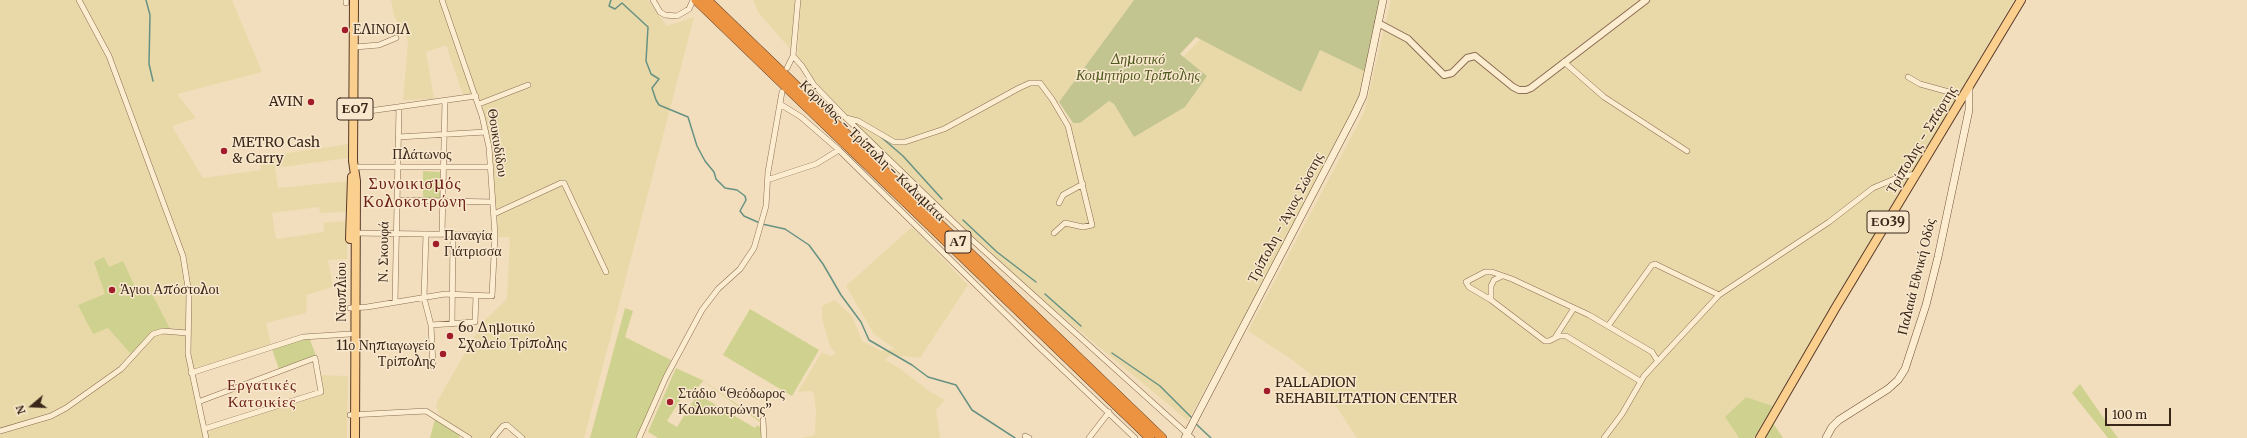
<!DOCTYPE html>
<html>
<head>
<meta charset="utf-8">
<style>
  body { margin:0 }
  #map { position:relative; width:2247px; height:438px; overflow:hidden; background:#f2debc; font-family:Merriweather,serif }
  canvas { display:block }
  .north { position:absolute; left:12px; top:386px; width:40px; height:40px; -webkit-text-stroke:3px #f9e8cd; paint-order:stroke; rotate:251deg; font-size:11px; font-weight:700; line-height:16px; text-align:center; color:#3a271a }
  .north::after { content:''; display:block; margin:auto; width:14px; height:18px; background:#3a271a; clip-path:polygon(50% 0,100% 100%,50% 72%,0 100%) }
  .scale { position:absolute; left:2105px; top:408px; width:66px; height:18px; box-sizing:border-box; border:2px solid #3a271a; border-top:0; padding-left:5px; font-size:12px; line-height:14px; white-space:nowrap; color:#3a271a; -webkit-text-stroke:3px #f9e8cd; paint-order:stroke }
</style>
</head>
<body>
<div id="map">
<canvas width="2247" height="438"></canvas>
<div class="north">N</div>
<div class="scale">100 m</div>
</div>
<script>
const context = document.querySelector('canvas').getContext('2d');
context.lineJoin = 'round';
function paint(path, color) { context.fillStyle = color; context.fill(path, 'evenodd'); }
const poly = rows => new Path2D(rows.map(r => 'M' + r).join(''));
function trace(path, color, width, dash) { context.strokeStyle = color; context.lineWidth = width; context.lineCap = dash ? 'butt' : 'round'; context.setLineDash(dash || []); context.stroke(path); }
function label(font, color, halo, rows, align = 'center') {
  context.font = font + ' Merriweather,serif'; context.lineWidth = 3; context.setLineDash([]); context.textBaseline = 'middle'; context.strokeStyle = halo; context.fillStyle = color; for (const [text, x, y, turn = 0] of rows) {
    context.save(); context.translate(x, y); context.rotate((+turn || 0) * Math.PI / 180); context.textAlign = isNaN(turn) ? turn : align; if (halo) context.strokeText(text, 0, 0); context.fillText(text, 0, 0); context.restore();
  }
}
const farmland = poly([
  [0,0,232,0,262,72,177,94,196,118,172,126,203,178,261,170,260,157,349,144,348,158,275,168,278,188,348,181,347,212,320,213,319,207,272,213,276,239,324,232,323,223,347,221,347,259,328,260,333,287,306,295,307,301,306,313,266,323,271,345,189,370,202,430,323,392,320,375,348,376,347,438,0,438],
  [391,0,648,0,667,26,694,17,584,438,524,438,513,426,507,422,491,438,473,438,443,419,438,412,436,405,438,400,473,339,484,321,507,299,510,237,498,237,490,135,478,93,463,95,446,45,426,52,434,99,403,100,408,41,404,30,401,29,394,16],
  [753,0,796,0,791,50,758,12],
  [801,0,1134,0,1059,102,1055,105,1067,123,1080,123,1109,100,1114,104,1207,76,1183,57,1201,39,1300,92,1320,50,1368,73,1353,115,1188,421,1026,286,849,121,797,59],
  [1391,0,2014,0,1849,280,1773,406,1746,397,1725,417,1739,438,1357,438,1326,391,1316,379,1294,361,1248,331,1364,113],
  [912,227,968,285,920,358,891,355,885,360,899,368,929,391,945,400,936,410,940,438,801,438,815,435,816,411,814,393,811,391,798,392,822,352,830,356,836,354,830,346,822,318,822,306,835,300,852,316,862,341,881,351,895,349,874,334,846,286]
]);
const green = poly([
  [423,171,440,172,440,199,423,198],
  [104,257,109,267,123,261,137,291,150,290,170,329,151,331,131,354,108,328,93,334,78,305,105,294,94,262],
  [625,308,633,311,625,337,671,360,637,438,590,438],
  [750,309,819,350,792,396,723,355],
  [309,337,316,356,279,369,272,349],
  [676,368,702,380,761,421,762,438,658,438,648,432],
  [703,381,760,422,760,427,757,425,755,428,694,392],
  [687,389,697,395,677,427,667,421],
  [2080,384,2107,423,2118,438,2108,438,2072,393],
  [1746,397,1773,406,1754,438,1739,438,1725,417],
  [435,419,460,434,459,438,430,438],
  [1773,423,1783,438,1766,438]
]);
const cemetery = poly([
  [1134,0,1382,0,1368,73,1320,50,1301,92,1196,37,1180,54,1207,76,1185,107,1134,137,1114,104,1109,101,1080,123,1073,123,1059,102]
]);
const stream = poly([
  [146,0,150,15,149,64,153,81],
  [611,0,609,6,615,9,622,3,648,27,646,61,651,74,659,79,652,88,656,100,659,105,688,117,697,146,705,161,714,172,716,179,725,188,737,190,745,196,746,200,740,211,744,216,762,224,785,229,809,245,823,264,841,295,861,322,869,340,912,365,928,377,956,385,972,410,1015,438],
  [881,137,903,156,942,199],
  [963,220,997,252,1036,282],
  [1045,294,1081,326],
  [1112,353,1160,386,1192,418],
  [1195,423,1211,438]
]);
const minor = poly([
  [79,0,109,56,183,256,189,294,188,354,206,438],
  [653,0,660,12,665,15,677,16,689,9,693,0],
  [346,3,346,0],
  [355,47,379,45,396,38],
  [793,56,802,66,814,85,845,117,970,238,1192,438],
  [1564,62,1604,97,1687,151],
  [787,68,793,56,798,0],
  [1908,77,1920,84,1949,92,1960,100],
  [479,104,528,85],
  [780,104,801,117,839,150,1036,344,1135,438],
  [355,113,476,96],
  [846,118,858,121,894,142,905,142,944,129,1019,88,1030,83,1040,83,1052,99,1068,126,1092,225,1083,227,1065,223,1054,233],
  [398,137,486,132],
  [353,167,491,167],
  [767,180,816,164,839,150],
  [397,200,493,202],
  [1059,203,1063,195,1083,184],
  [494,214,561,183,564,183,606,272],
  [354,233,495,235],
  [426,234,424,298,431,325,433,366],
  [442,234,445,100],
  [1491,300,1491,286,1494,280,1502,276],
  [395,302,399,107],
  [350,308,367,307,445,294,492,296,495,235,489,147,482,116,442,0],
  [452,324,453,235],
  [431,325,475,322,476,296],
  [1608,326,1652,265,1655,264,1719,295],
  [1556,336,1574,308],
  [191,373,303,337,350,334],
  [1640,381,1566,336,1559,336,1549,341,1545,341,1491,300,1469,287,1466,282,1485,272,1492,272,1512,279,1589,315,1652,352,1657,360],
  [198,402,315,358,321,392,204,429],
  [350,415,426,411,469,438],
  [763,420,764,438],
  [0,431,51,416,66,408,121,369,153,334,163,331,187,333],
  [1025,436,1029,438],
  [493,438,503,426,507,425,522,438],
  [639,438,666,377,702,310,718,289,740,269,754,248,766,206,768,172,782,92],
  [1089,438,1109,412],
  [1604,438,1622,414,1644,376,1719,295,1829,222,1873,188,1899,177,1916,174]
]);
const tertiary = poly([
  [1378,23,1408,39,1444,75,1452,73,1467,58,1475,56,1513,87,1519,90,1526,90,1531,88,1646,0]
]);
const secondary = poly([
  [1185,438,1354,115,1363,96,1383,0],
  [1826,438,1832,427,1839,420,1888,389,1898,380,1905,369,1926,305,1938,257,1969,110,1969,86]
]);
const primary = poly([
  [354,0,353,161,356,181,355,438],
  [350,239,352,177],
  [1760,438,1836,307,2021,0]
]);
const motorway = poly([
  [696,0,1150,438],
  [707,0,1162,438]
]);
const markers = [
  [345,30,4,"#a21d2a"],
  [311,102,4,"#a21d2a"],
  [224,151,4,"#a21d2a"],
  [436,244,4,"#a21d2a"],
  [112,290,4,"#a21d2a"],
  [450,336,4,"#a21d2a"],
  [443,354,4,"#a21d2a"],
  [1267,391,4,"#a21d2a"],
  [670,402,4,"#a21d2a"]
];
const shields = [
  [355,109,36],
  [1888,222,42],
  [958,242,26]
];
const shieldNames = [
  ["ΕΟ7",355,109],
  ["ΕΟ39",1888,222],
  ["Α7",958,242]
];
const poiNames = [
  ["ΕΛΙΝΟΙΛ",353,30],
  ["AVIN",303,102,"right"],
  ["METRO Cash",232,143],
  ["& Carry",232,159],
  ["Παναγία",444,236],
  ["Γιάτρισσα",444,252],
  ["Άγιοι Απόστολοι",120,290],
  ["6ο Δημοτικό",458,328],
  ["Σχολείο Τρίπολης",458,344],
  ["11ο Νηπιαγωγείο",435,346,"right"],
  ["Τρίπολης",435,362,"right"],
  ["PALLADION",1275,383],
  ["REHABILITATION CENTER",1275,399],
  ["Στάδιο “Θεόδωρος",678,394],
  ["Κολοκοτρώνης”",678,410]
];
const parkNames = [
  ["Δημοτικό",1138,60],
  ["Κοιμητήριο Τρίπολης",1138,76]
];
const streetNames = [
  ["Τρίπολης - Σπάρτης",1922,140,-59],
  ["Θουκυδίδου",497,143,81],
  ["Κόρινθος - Τρίπολη - Καλαμάτα",872,151,44],
  ["Πλάτωνος",422,155],
  ["Τρίπολη - Άγιος Σώστης",1286,218,-62],
  ["Ν. Σκουφά",384,252,-89],
  ["Παλαιά Εθνική Οδός",1917,277,-76],
  ["Ναυπλίου",342,292,-90]
];
const neighbourhoodNames = [
  ["Εργατικές",262,386],
  ["Κατοικίες",262,403]
];
const quarterNames = [
  ["Συνοικισμός",415,184],
  ["Κολοκοτρώνη",415,202]
];
paint(farmland, '#e9d9a9');
paint(green, '#cfd18f');
paint(cemetery, '#c3c590');
trace(stream, '#679283', 1.5);
trace(minor, '#8c6d54', 6);
trace(tertiary, '#8c6d54', 8);
trace(secondary, '#6e4e37', 8);
trace(primary, '#593b29', 10);
trace(motorway, '#593b29', 10);
trace(minor, '#fcecd0', 5);
trace(tertiary, '#fcecd0', 6);
trace(secondary, '#fcecd0', 7);
trace(primary, '#fbd08f', 8);
trace(motorway, '#ec9342', 9);
for (const [x, y, r, color] of markers) { const dot = new Path2D(); dot.arc(x, y, r, 0, 2 * Math.PI); context.fillStyle = color; context.fill(dot); trace(dot, '#f9e8cd', 1.5); }
for (const [x, y, w] of shields) { const box = new Path2D(); box.roundRect(x - w / 2, y - 11, w, 22, 3); context.fillStyle = '#f9e8cd'; context.fill(box); trace(box, '#3a271a', 1); }
label('bold 13px', '#3a271a', null, shieldNames);
label('14px', '#3a271a', '#f9e8cd', poiNames, 'left');
label('italic 14px', '#4f581f', '#f9e8cd', parkNames);
label('14px', '#3a271a', '#f9e8cd', streetNames);
context.letterSpacing = '1px';
label('15px', '#6b2015', '#f9e8cd', neighbourhoodNames);
context.letterSpacing = '0px';
context.letterSpacing = '1px';
label('16px', '#6b2015', '#f9e8cd', quarterNames);
context.letterSpacing = '0px';
</script>
</body>
</html>
